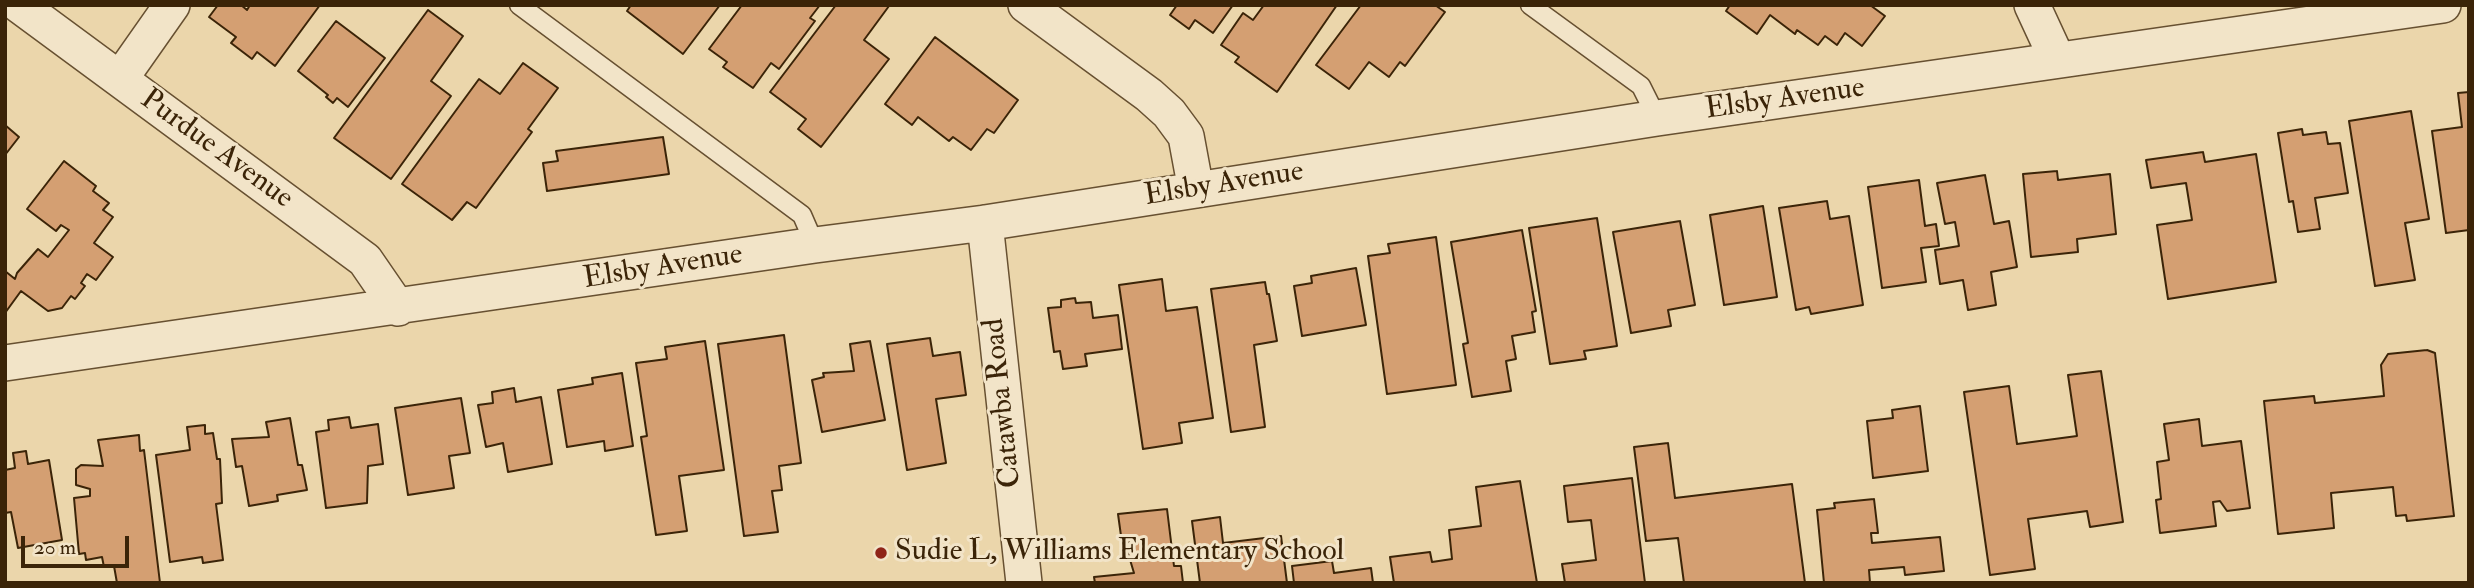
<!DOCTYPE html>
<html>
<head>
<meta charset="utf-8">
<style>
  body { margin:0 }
  #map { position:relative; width:2474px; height:588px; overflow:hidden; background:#ebd6ab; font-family:"IM FELL Double Pica",serif }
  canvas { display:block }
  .frame { position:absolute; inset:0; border:7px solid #3b2408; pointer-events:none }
  .scale { position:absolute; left:21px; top:536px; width:108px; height:32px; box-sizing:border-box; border:4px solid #3b2408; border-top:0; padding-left:9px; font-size:21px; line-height:24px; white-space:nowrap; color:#3b2408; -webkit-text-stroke:5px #f2e4c8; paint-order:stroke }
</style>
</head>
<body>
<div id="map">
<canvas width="2474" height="588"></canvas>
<div class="frame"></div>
<div class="scale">20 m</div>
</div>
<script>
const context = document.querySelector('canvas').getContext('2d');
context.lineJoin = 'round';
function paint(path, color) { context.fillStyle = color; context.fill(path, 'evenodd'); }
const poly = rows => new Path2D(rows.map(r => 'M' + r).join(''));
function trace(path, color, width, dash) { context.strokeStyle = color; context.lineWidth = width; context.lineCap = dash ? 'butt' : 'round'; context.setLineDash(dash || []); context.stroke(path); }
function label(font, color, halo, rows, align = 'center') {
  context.font = font + ' "IM FELL Double Pica",serif'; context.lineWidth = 6; context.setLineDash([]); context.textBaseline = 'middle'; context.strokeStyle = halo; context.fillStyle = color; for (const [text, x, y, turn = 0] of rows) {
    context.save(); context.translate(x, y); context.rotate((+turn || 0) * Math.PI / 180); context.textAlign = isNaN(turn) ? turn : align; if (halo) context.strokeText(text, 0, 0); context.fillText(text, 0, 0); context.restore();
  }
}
const building = poly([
  [218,5,241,5,247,10,250,5,320,5,275,66,257,52,252,59,231,43,236,37,209,17,218,5],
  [631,5,720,5,683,54,627,11,631,5],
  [742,5,820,5,810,18,815,21,779,69,771,63,753,88,723,67,727,62,709,49,742,5],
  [836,5,889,6,864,40,889,59,821,147,798,129,806,119,770,92,836,5],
  [1177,5,1233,5,1213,33,1195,20,1189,29,1170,15,1177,5],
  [1264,5,1337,5,1277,92,1235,62,1239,57,1221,45,1243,13,1253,20,1264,5],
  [1361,5,1435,5,1445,12,1405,66,1400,62,1389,77,1369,62,1349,89,1316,65,1361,5],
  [1730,5,1870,5,1885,16,1862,46,1845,33,1837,45,1825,36,1818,45,1797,30,1795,34,1770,15,1757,34,1726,11,1730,5],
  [428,10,463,36,431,81,451,96,391,179,334,138,428,10],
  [336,21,385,58,348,107,337,98,333,103,326,97,328,95,298,71,336,21],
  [935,37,1018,100,994,133,987,129,971,150,953,137,949,141,918,117,912,125,885,104,935,37],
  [523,63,558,88,528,129,532,132,476,208,467,202,452,220,402,184,479,79,500,94,523,63],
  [2469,92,2469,230,2446,233,2432,131,2462,127,2458,93,2469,92],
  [2411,111,2429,219,2405,223,2415,280,2375,286,2349,121,2411,111],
  [5,125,19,137,5,155,5,125],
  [2302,129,2303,135,2326,132,2328,144,2340,143,2348,193,2315,198,2320,229,2298,232,2293,201,2289,202,2278,133,2302,129],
  [663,137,669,174,547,191,543,163,558,161,556,151,663,137],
  [2203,152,2205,162,2256,154,2276,282,2168,299,2157,225,2192,220,2186,183,2151,188,2146,160,2203,152],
  [64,161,96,186,93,191,109,203,103,210,113,217,94,243,113,257,96,280,87,274,81,283,85,286,75,299,71,296,62,308,48,311,21,291,5,313,5,271,15,279,17,273,38,249,48,257,69,230,61,225,56,231,27,209,64,161],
  [2057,171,2058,180,2110,174,2116,234,2077,239,2078,252,2031,257,2023,174,2057,171],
  [1985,175,1994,224,2009,221,2017,267,1991,272,1996,305,1968,310,1963,280,1940,284,1935,250,1959,246,1955,222,1945,224,1937,183,1985,175],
  [1919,180,1925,226,1936,224,1939,246,1921,248,1926,282,1882,288,1868,187,1919,180],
  [1827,201,1830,219,1849,216,1863,305,1811,314,1809,307,1796,310,1779,208,1827,201],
  [1763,206,1777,297,1724,305,1710,215,1763,206],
  [1597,218,1617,346,1584,351,1586,359,1550,364,1529,228,1597,218],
  [1680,221,1695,305,1668,310,1671,326,1631,333,1613,232,1680,221],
  [1522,230,1536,311,1532,312,1535,332,1512,336,1516,359,1506,361,1511,391,1472,397,1463,344,1468,343,1451,242,1522,230],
  [1436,237,1456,385,1387,394,1368,256,1390,253,1388,244,1436,237],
  [1356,268,1366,325,1302,336,1294,286,1312,283,1311,276,1356,268],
  [1162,279,1166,311,1197,307,1213,418,1179,423,1182,443,1143,449,1119,285,1162,279],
  [1265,282,1267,294,1269,294,1277,341,1254,345,1265,427,1231,432,1211,289,1265,282],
  [1075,298,1076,303,1091,302,1093,318,1118,315,1122,349,1085,354,1087,366,1063,369,1060,351,1054,352,1048,308,1061,307,1061,300,1075,298],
  [784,335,801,463,779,466,782,490,772,491,778,532,744,536,718,344,784,335],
  [930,338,933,356,960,352,966,395,936,399,946,463,907,470,887,344,930,338],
  [705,341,724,470,679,476,687,531,656,535,641,437,647,436,636,363,667,359,665,347,705,341],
  [870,341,885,420,822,432,812,380,824,377,823,373,854,371,850,344,870,341],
  [2427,350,2435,353,2454,516,2407,521,2406,515,2396,516,2393,487,2331,493,2334,528,2278,534,2264,401,2314,396,2315,403,2384,396,2381,365,2388,354,2427,350],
  [2101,371,2123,522,2090,527,2087,511,2028,519,2035,569,1990,575,1964,392,2009,386,2017,444,2077,436,2068,375,2101,371],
  [622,373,633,446,605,451,604,441,567,447,558,390,593,384,592,378,622,373],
  [514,388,516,402,541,397,552,464,508,472,503,443,486,447,478,405,493,403,492,392,514,388],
  [461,398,470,453,449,456,454,488,408,495,395,408,461,398],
  [1920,406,1928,471,1873,478,1867,421,1893,418,1892,410,1920,406],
  [349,417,351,428,378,424,383,464,368,466,367,503,326,508,316,432,329,430,328,420,349,417],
  [290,418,298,465,302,465,307,490,277,495,278,501,249,506,242,466,236,467,232,439,269,437,266,422,290,418],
  [2199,419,2202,446,2241,441,2250,508,2227,511,2220,501,2213,502,2216,526,2160,533,2156,500,2161,499,2157,462,2169,460,2164,424,2199,419],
  [205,425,205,434,213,433,217,459,220,459,222,503,216,504,223,560,203,563,202,557,170,562,156,455,190,450,187,427,205,425],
  [139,435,140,451,144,450,160,583,117,583,114,566,104,567,102,557,86,560,85,553,79,554,74,498,90,496,90,489,76,485,76,469,81,465,103,466,98,440,139,435],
  [1668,443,1675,498,1792,484,1805,583,1684,583,1678,538,1646,541,1634,447,1668,443],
  [26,451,28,464,49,460,62,540,18,548,11,512,5,513,5,470,15,468,13,453,26,451],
  [1632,478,1645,583,1565,583,1562,564,1596,560,1591,520,1568,522,1564,486,1632,478],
  [1520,481,1537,583,1394,583,1390,557,1430,552,1432,562,1452,559,1449,530,1481,526,1476,487,1520,481],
  [1874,499,1878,533,1871,533,1872,543,1940,537,1944,571,1905,575,1904,567,1869,570,1870,583,1824,583,1817,510,1835,508,1834,503,1874,499],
  [1167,509,1174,566,1181,566,1183,583,1095,583,1094,577,1134,573,1128,553,1135,552,1134,542,1122,543,1118,514,1167,509],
  [1220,517,1223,543,1281,536,1287,583,1200,583,1192,521,1220,517],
  [1332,561,1334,573,1371,568,1373,583,1294,583,1292,566,1332,561]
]);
const service = poly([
  [519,5,802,215,815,245],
  [1530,5,1641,86,1657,118]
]);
const minor = poly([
  [19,5,365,260,398,308],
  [1026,5,1149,95,1169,113,1186,136,1196,190],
  [2032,5,2057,59],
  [120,79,172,5],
  [985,223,1024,583],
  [5,363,815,245,985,223,1657,118,2443,5]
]);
const markers = [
  [881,553,7,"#8f2418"]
];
const streetNames = [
  ["Elsby Avenue",1785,100,-8],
  ["Purdue Avenue",216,150,36],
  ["Elsby Avenue",1224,185,-9],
  ["Elsby Avenue",663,268,-9],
  ["Catawba Road",1004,403,-96]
];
const poiNames = [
  ["Sudie L, Williams Elementary School",895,553]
];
paint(building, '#d49f72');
trace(building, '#3b2408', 2);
trace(service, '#675031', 21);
trace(minor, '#675031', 38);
trace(service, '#f2e4c8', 18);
trace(minor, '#f2e4c8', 35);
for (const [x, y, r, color] of markers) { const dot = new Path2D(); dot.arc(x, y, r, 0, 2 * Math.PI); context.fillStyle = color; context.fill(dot); trace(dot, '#f2e4c8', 2.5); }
label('30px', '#3b2408', '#f2e4c8', streetNames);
label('30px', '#3b2408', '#f2e4c8', poiNames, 'left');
</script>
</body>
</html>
